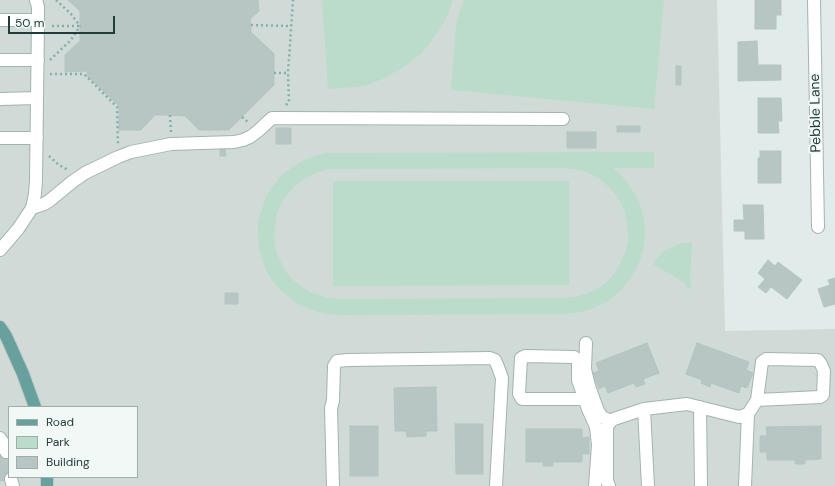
<!DOCTYPE html>
<html>
<head>
<meta charset="utf-8">
<style>
  body { margin:0 }
  #map { position:relative; width:835px; height:486px; overflow:hidden; background:#e1ebe9; font-family:"DM Sans",sans-serif }
  canvas { display:block }
  .legend { position:absolute; left:8px; top:406px; width:130px; height:72px; box-sizing:border-box; background:#f2f8f6; border:1px solid #9fadab; margin:0; padding:5px 7px; list-style:none; font-size:12px; color:#223c3a }
  .legend li { display:flex; align-items:center; gap:8px; height:20px }
  .legend b { width:20px; border:1px solid #9fadab }
  .scale { position:absolute; left:8px; top:16px; width:107px; height:18px; box-sizing:border-box; border:2px solid #223c3a; border-top:0; padding-left:5px; font-size:12px; line-height:14px; white-space:nowrap; color:#223c3a; -webkit-text-stroke:3px #f2f8f6; paint-order:stroke }
</style>
</head>
<body>
<div id="map">
<canvas width="835" height="486"></canvas>
<ul class="legend">
<li><b style="height:5px;background:#67a09c"></b>Road</li>
<li><b style="height:11px;background:#bbdcca"></b>Park</li>
<li><b style="height:11px;background:#b7c6c2"></b>Building</li>
</ul>
<div class="scale">50 m</div>
</div>
<script>
const context = document.querySelector('canvas').getContext('2d');
context.lineJoin = 'round';
function paint(path, color) { context.fillStyle = color; context.fill(path, 'evenodd'); }
const poly = rows => new Path2D(rows.map(r => 'M' + r).join(''));
function trace(path, color, width, dash) { context.strokeStyle = color; context.lineWidth = width; context.lineCap = dash ? 'butt' : 'round'; context.setLineDash(dash || []); context.stroke(path); }
function label(font, color, halo, rows, align = 'center') {
  context.font = font + ' "DM Sans",sans-serif'; context.lineWidth = 4; context.setLineDash([]); context.textBaseline = 'middle'; context.strokeStyle = halo; context.fillStyle = color; for (const [text, x, y, turn = 0] of rows) {
    context.save(); context.translate(x, y); context.rotate((+turn || 0) * Math.PI / 180); context.textAlign = isNaN(turn) ? turn : align; if (halo) context.strokeText(text, 0, 0); context.fillText(text, 0, 0); context.restore();
  }
}
const built = poly([
  [0,0,717,0,725,331,835,329,835,486,0,486],
  [9,407,137,407,137,477,9,477]
]);
const green = poly([
  [322,0,453,0,448,14,443,24,429,44,422,53,405,66,385,78,367,85,355,87,328,89],
  [464,0,664,0,654,109,451,90,456,25,458,16],
  [654,152,654,168,613,168,621,175,629,185,636,196,641,208,644,220,645,233,644,245,641,258,636,269,629,280,621,290,611,299,600,305,589,310,576,313,563,314,339,315,327,314,314,311,302,306,291,299,282,291,273,282,266,271,262,259,259,247,258,234,258,221,266,197,273,186,281,176,291,168,302,161,314,156,326,153,339,153],
  [563,168,573,169,583,171,593,175,601,180,609,187,616,195,621,203,625,213,627,222,628,233,628,243,625,253,621,262,616,271,610,279,602,286,593,291,583,295,574,297,563,298,339,299,329,298,319,295,310,292,301,286,293,280,286,272,281,263,277,254,275,244,274,234,277,214,281,204,286,196,293,188,301,181,309,176,319,172,329,169,339,169],
  [333,181,569,181,569,285,333,286],
  [683,243,692,243,690,281,692,287,687,289,685,283,653,264,657,258,664,251,674,246]
]);
const building = poly([
  [68,0,258,0,259,11,250,19,251,32,274,54,274,85,229,130,199,130,185,116,170,115,155,115,141,130,119,130,119,106,87,76,88,74,86,71,65,72,65,55,80,41,80,11,68,0],
  [755,0,781,0,781,15,776,15,776,29,755,29,755,0],
  [757,41,758,65,781,65,781,80,738,81,738,42,757,41],
  [676,66,681,66,681,85,676,85,676,66],
  [758,98,781,98,782,121,778,121,779,133,758,133,758,98],
  [617,126,640,126,640,132,617,132,617,126],
  [276,128,291,128,291,144,276,144,276,128],
  [567,132,596,132,596,148,567,148,567,132],
  [220,149,225,149,226,156,220,156,220,149],
  [760,151,781,151,781,183,758,183,758,158,760,158,760,151],
  [743,205,763,205,764,239,745,239,745,231,734,231,734,220,744,220,743,205],
  [768,260,775,266,778,262,802,280,787,299,771,287,766,293,758,287,765,279,758,273,768,260],
  [835,278,835,304,824,307,818,289,830,285,828,280,835,278],
  [225,293,238,293,238,304,225,304,225,293],
  [647,343,659,373,643,379,645,384,636,387,634,383,608,393,605,386,599,389,593,373,599,371,596,363,647,343],
  [697,343,749,362,746,370,753,373,747,388,741,386,739,393,711,383,710,387,701,383,702,380,686,374,697,343],
  [436,387,437,431,426,431,426,436,407,437,406,431,395,431,394,388,436,387],
  [455,424,483,424,483,474,456,474,455,424],
  [350,426,378,426,378,476,350,476,350,426],
  [821,426,821,459,805,460,805,464,795,464,795,460,767,460,767,452,760,452,760,436,767,436,766,427,821,426],
  [526,429,582,429,582,438,589,437,589,454,582,454,582,462,553,462,553,466,543,466,543,462,526,462,526,429],
  [9,452,9,477,14,479,0,481,0,453,9,452]
]);
const minorTunnel = poly([
  [6,452,9,468]
]);
const path = poly([
  [56,0,71,14,80,26],
  [251,25,290,26],
  [52,26,79,26],
  [50,60,71,40,80,26],
  [274,73,288,73],
  [50,74,84,74,117,107,118,144],
  [286,105,289,102,288,73,293,0],
  [170,115,171,132],
  [242,117,249,123],
  [49,156,59,165,68,170]
]);
const minor = poly([
  [814,0,818,227],
  [0,20,38,20],
  [0,60,38,60],
  [0,99,37,98],
  [0,138,37,138],
  [32,208,44,204,49,201,72,182,85,173,118,157,131,152,171,144,234,142,243,140,250,137,258,131,272,118,563,119],
  [0,250,18,229,32,208,35,194,36,180,38,20,38,7,36,0],
  [586,343,585,369,589,386,598,411,602,417,611,421],
  [585,399,522,399,519,394,521,358,525,356,574,357,578,360,578,380,588,409,596,427,598,445,595,486],
  [700,407,701,486],
  [644,409,648,486],
  [0,438,2,441,6,452],
  [11,479,13,486],
  [333,486,331,408,333,401,334,366,337,361,348,360,490,358,495,360,498,367,502,378,496,486],
  [609,486,607,481,607,427,611,421,614,419,644,409,687,404,739,417,748,414,757,400,762,362,766,359,818,360,821,364,824,371,823,395,820,397,757,400],
  [745,486,748,414]
]);
const major = poly([
  [0,327,6,336,23,374,35,407],
  [47,477,47,486]
]);
const streetNames = [
  ["Pebble Lane",816,113,-91]
];
paint(built, '#d0dbd8');
paint(green, '#bbdcca');
paint(building, '#b7c6c2');
trace(building, '#b4c5c1', 1);
trace(minorTunnel, '#bbc8c6', 12, [12, 6]);
trace(minor, '#a4b3b1', 14);
trace(major, '#c1c8c8', 14);
trace(path, '#83aea9', 2.5, [2, 3]);
trace(minor, '#fff', 12);
trace(major, '#67a09c', 12);
label('14px', '#223c3a', '#f2f8f6', streetNames);
</script>
</body>
</html>
